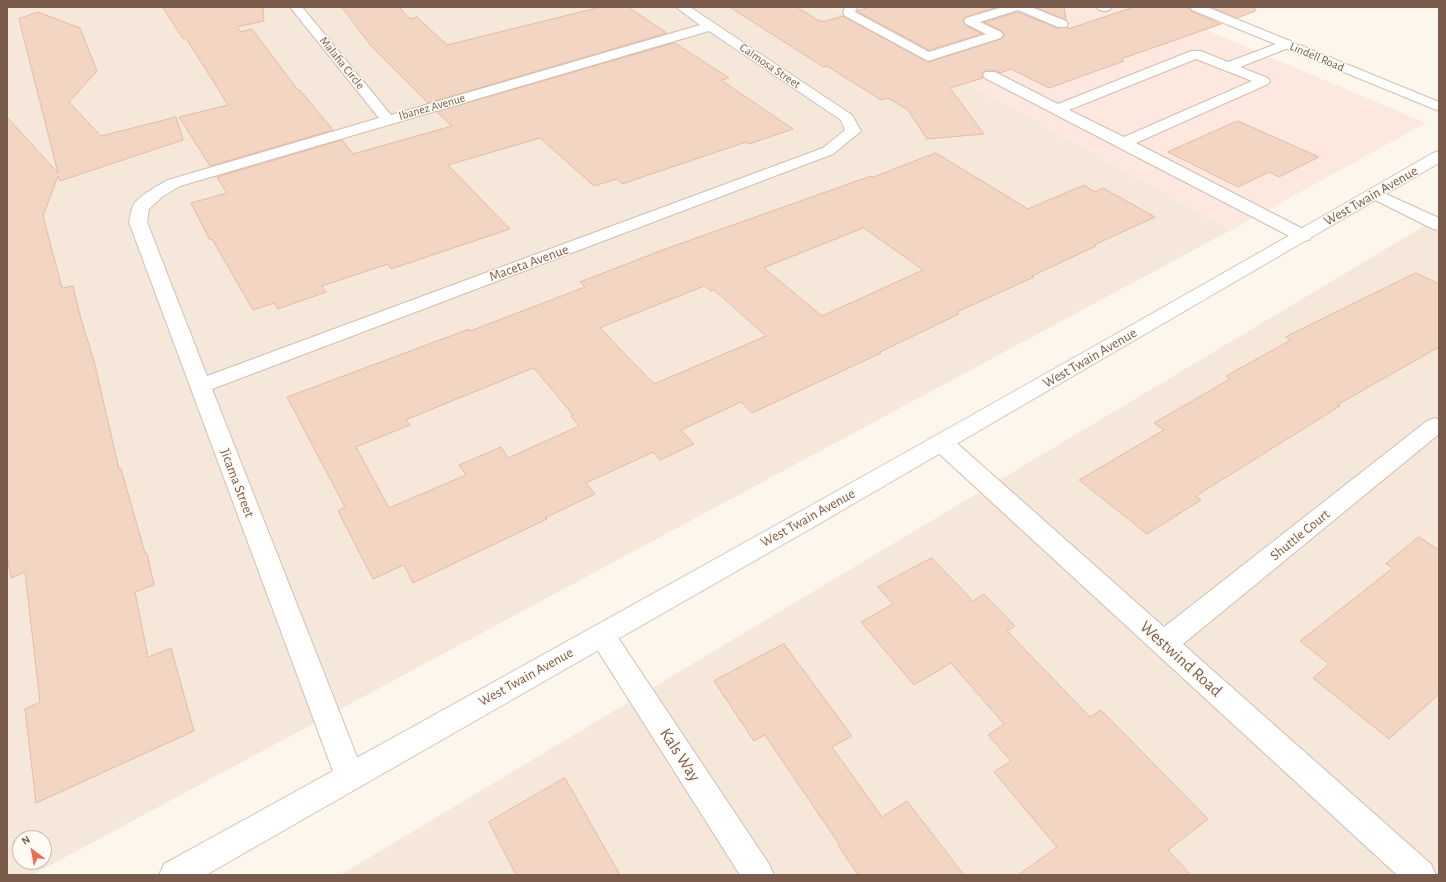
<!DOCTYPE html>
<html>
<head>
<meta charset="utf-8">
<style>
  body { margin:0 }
  #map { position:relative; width:1446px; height:882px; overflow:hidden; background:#fdf6ec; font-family:"Alegreya Sans",sans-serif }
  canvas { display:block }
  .frame { position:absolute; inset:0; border:8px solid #7a5c4d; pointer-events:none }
  .north { position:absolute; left:12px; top:830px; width:40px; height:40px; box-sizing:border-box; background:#fffaf3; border:1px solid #cabbb1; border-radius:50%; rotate:328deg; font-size:11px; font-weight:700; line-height:16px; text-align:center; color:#7a5c4d }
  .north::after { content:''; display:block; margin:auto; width:14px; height:18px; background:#e76f51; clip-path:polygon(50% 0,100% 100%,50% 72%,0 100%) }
</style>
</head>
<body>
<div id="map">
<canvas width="1446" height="882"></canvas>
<div class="frame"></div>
<div class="north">N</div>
</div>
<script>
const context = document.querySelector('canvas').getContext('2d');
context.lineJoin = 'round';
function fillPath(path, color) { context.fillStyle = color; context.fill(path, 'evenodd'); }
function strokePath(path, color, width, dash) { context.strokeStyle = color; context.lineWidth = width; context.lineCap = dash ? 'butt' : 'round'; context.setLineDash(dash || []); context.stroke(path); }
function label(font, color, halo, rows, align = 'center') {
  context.font = font + ' "Alegreya Sans",sans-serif'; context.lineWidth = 3; context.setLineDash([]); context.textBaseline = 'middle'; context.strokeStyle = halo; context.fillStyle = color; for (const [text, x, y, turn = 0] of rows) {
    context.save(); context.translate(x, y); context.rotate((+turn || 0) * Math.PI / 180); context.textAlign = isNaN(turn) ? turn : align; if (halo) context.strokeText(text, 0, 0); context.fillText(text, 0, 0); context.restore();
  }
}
const residential = new Path2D(`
  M7,7H831L1231,230L32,875H7ZM20,838H44V862H20Z
  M1439,217V875H340Z`);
const commercial = new Path2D(`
  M831,7H1152L1426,123L1231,230Z`);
const building = new Path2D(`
  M163,7H263L264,21L237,27L241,32L252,29L298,90H300L333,130L210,166L179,117L228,105L186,38H183Z
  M342,7H399L410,19L417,17L447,45L601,7H628L667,33L428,103L372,47Z
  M730,7H797L819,21H826L843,16L928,62L1001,39L1004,36L1002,31L984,22L1018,12L1057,28L1068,27V29L1134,7H1189L1191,11L1221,24L1121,59L1124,61L1049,88L1011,69L1000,73L995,70H985L982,74L983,78L950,88L984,134L927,139L908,110L888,98L881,100L827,66L824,67Z
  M871,7H998L966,17L963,20L965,25L982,34L929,50L857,11Z
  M1035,7H1064L1066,20Z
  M1211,7H1255V11L1237,18Z
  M38,12L80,28L97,71L69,102L101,136L176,117L183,140L60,181L58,176L43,216L62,288L73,286L81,319L94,361L119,469H121L145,553H147L154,585L135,592L148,657L171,648L194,731L36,803L25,709L40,702L25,572L11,578L7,554V117L58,173L19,19Z
  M675,43L729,78L721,80L793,129L749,144L746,142L622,184L617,179L594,186L540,138L448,165L510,229L391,269L388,264L322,286L326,292L278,309L274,303L253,310L212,239L210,240L191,203L227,193L217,177L342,140L353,154L452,126L437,112Z
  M1238,121L1319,157L1279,177L1269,172L1238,187L1168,152Z
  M936,153L1028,209L1084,185L1095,192L1103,188L1155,217L1094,245L1096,246L1032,276L1034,277L957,312L959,314L880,352L881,353L752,413L741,402L681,430L694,444L660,460L653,452L586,483L595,494L545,518L547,519L413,583L404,565L373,579L338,511L345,507L287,397L469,329L470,331L585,287L580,282L665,249L871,176L873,177ZM864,228L923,270L822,316L764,268ZM705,286L710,291L714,290L766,336L654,384L600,328ZM534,368L573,415L571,416L579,426L508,458L501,447L459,465L466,475L389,508L356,447L410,425L406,420Z
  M1416,273L1439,284V347L1337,405L1340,406L1196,496L1201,500L1147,534L1079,480L1164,430L1154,423L1230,379L1226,376L1291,340L1286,337Z
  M1419,537L1439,550V694L1389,739L1313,678L1329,664L1300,641L1393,568L1386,564Z
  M932,558L973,601L984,594L1015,626L1007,631L1090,717L1101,710L1208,819L1168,850L1191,875H1018L1057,847L994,772L1011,761L988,735L1004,724L951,663L914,685L861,622L893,604L878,587Z
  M784,644L852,736L832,747L882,817L907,801L964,875H858L838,845L839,844L765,735L754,741L714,681Z
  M565,778L620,875H516L489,822Z`);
const lane = new Path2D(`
  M845,7H857L855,12L929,52L986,34L966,24L964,21L966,18L1003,7H1031L1066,21L1068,24L1066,27H1058L1018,10L980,22L1001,32L1003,35L1001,38L928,61L845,16L843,13Z
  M1096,7H1110L1111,8L1109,10C1104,12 1099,11 1096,7Z
  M1287,40L1291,41L1293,44L1291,47L1240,67L1268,78L1270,81L1268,84L1136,143L1309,232L1311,236L1309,240L1303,241L1297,240L985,78L983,75L985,72H995L1058,104L1191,51H1201L1228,62ZM1196,59L1252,81L1124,137L1069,110Z`);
const street = new Path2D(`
  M290,7H302L391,115L700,25L676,7H690L852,115L861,131L833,154L212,389L365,777L360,787L350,791L340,787L335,777L129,222C130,217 131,211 133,206C138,196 159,185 168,180L379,118ZM709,31L841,120L845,130L823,148L207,376L147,222L149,209L162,197L180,186Z
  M1375,189L1439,218V230L1433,229L1369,197L1367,194L1369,191Z
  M1435,418L1439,420V434L1183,644L1431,864L1436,875H1397L934,449L931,443L934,437L942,435L950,437L1164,627L1427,421Z
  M602,624L611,627L769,864L774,875H740L593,643L589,635L593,627Z`);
const secondary = new Path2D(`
  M1190,7H1207L1439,102V111L1192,10Z
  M1439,151V163L817,525L206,875H159L164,864C589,630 1013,395 1433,153Z`);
const farStreetnames = [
  ["Lindell Road",1317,57,23],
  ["Malafia Circle",342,63,51],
  ["Calmosa Street",770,66,34],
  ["Ibanez Avenue",432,107,-16]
];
const streetNames = [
  ["West Twain Avenue",1371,196,-30],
  ["Maceta Avenue",529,263,-20],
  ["West Twain Avenue",1090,358,-30],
  ["Jicama Street",237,483,69],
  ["West Twain Avenue",808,518,-29],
  ["Shuttle Court",1300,535,-39],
  ["West Twain Avenue",526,677,-29]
];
const nearStreetnames = [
  ["Westwind Road",1181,659,42],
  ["Kals Way",680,755,57]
];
fillPath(residential, '#f5e8da');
fillPath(commercial, '#fde8e0');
fillPath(building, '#f3d5c3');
strokePath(building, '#e6bba3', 1);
strokePath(lane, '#d1beb0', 2);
strokePath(street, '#d1beb0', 2);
strokePath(secondary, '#d6c0b0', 2);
fillPath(lane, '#fff');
fillPath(street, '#fff');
fillPath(secondary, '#fff');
label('12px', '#7a5c4d', '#fffaf3', farStreetnames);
label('14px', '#7a5c4d', '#fffaf3', streetNames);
label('17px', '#7a5c4d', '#fffaf3', nearStreetnames);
</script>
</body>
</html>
